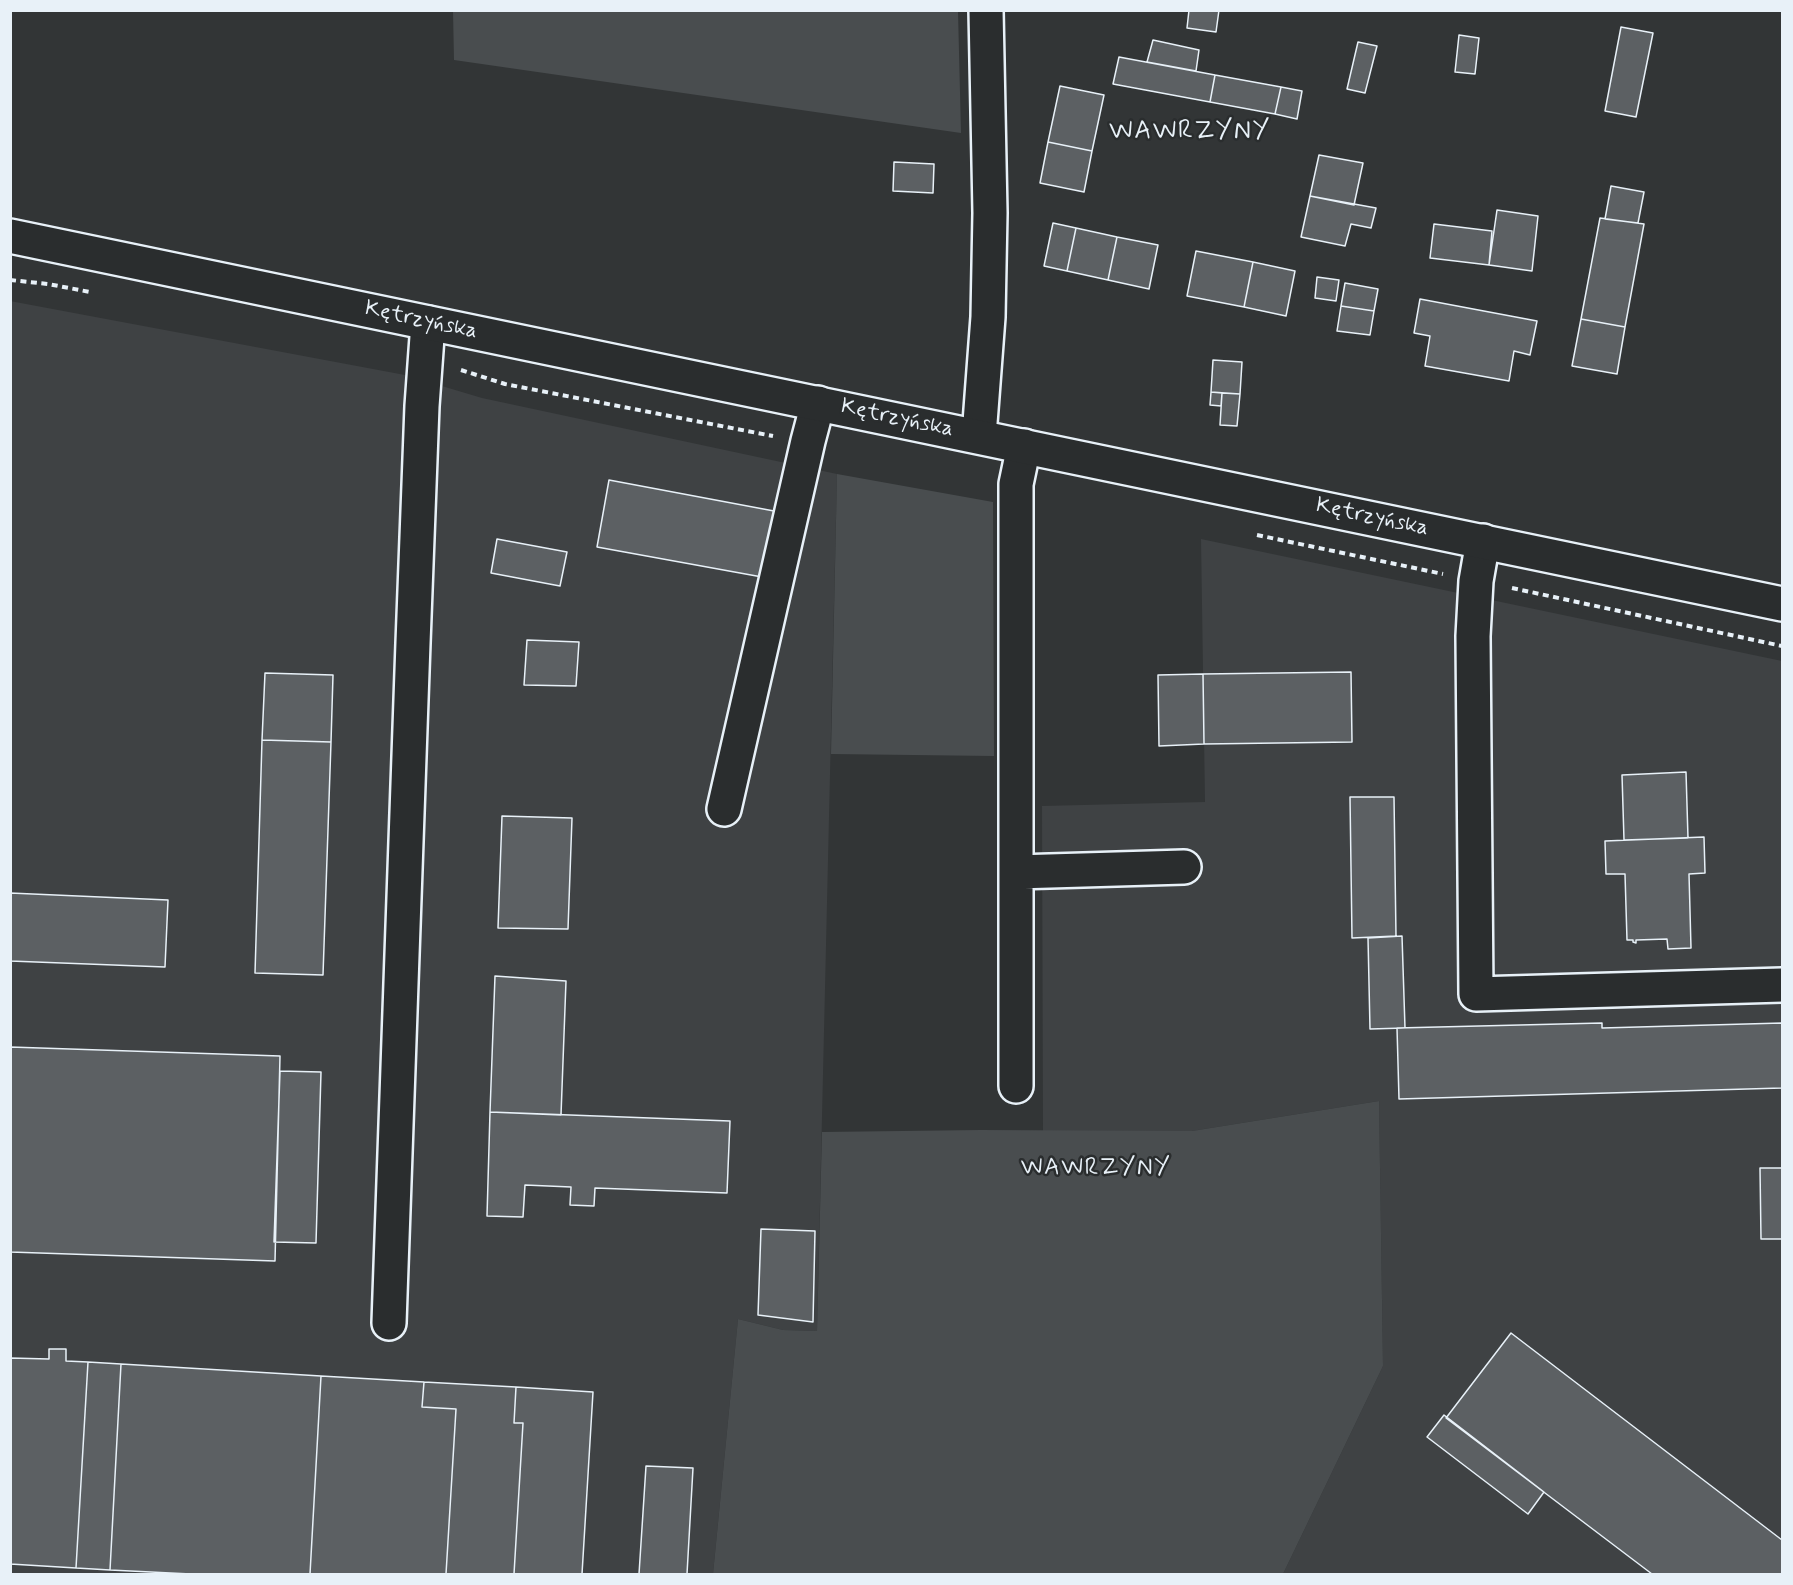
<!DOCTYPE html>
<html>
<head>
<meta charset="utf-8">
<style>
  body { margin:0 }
  #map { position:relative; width:1793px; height:1585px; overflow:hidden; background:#323536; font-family:Mynerve,sans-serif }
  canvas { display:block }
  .frame { position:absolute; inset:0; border:12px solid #e8f1f8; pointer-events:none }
</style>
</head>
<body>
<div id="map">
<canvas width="1793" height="1585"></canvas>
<div class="frame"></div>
</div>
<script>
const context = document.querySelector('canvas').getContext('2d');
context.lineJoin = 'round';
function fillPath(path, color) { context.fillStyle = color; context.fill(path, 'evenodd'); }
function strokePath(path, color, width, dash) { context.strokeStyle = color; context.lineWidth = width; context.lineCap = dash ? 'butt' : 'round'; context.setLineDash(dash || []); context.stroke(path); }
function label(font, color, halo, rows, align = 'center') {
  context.font = font + ' Mynerve,sans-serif'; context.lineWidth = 5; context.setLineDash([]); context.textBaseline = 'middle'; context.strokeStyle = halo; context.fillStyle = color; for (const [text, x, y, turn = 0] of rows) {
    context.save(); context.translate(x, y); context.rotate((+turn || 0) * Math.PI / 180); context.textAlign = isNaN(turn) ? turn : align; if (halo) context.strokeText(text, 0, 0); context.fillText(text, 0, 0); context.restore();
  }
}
const built = new Path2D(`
  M10,301L405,375L482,398L837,474L817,1331L783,1330L738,1319L713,1574H11Z
  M1201,539L1782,661V1574H1283L1383,1366L1379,1101L1192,1131H1043L1042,806L1205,802Z`);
const green = new Path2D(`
  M453,11H958L961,133L454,60Z
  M837,474L993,502L994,756L831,754Z
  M1379,1101L1383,1366L1283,1574H713L738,1319L783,1330L817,1331L822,1132L980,1130L1192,1131Z`);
const building = new Path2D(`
  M1189,10H1219L1216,32L1187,28Z
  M1621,27L1653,33L1636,117L1605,111Z
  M1459,35L1479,38L1475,74L1455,72Z
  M1153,40L1199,50L1196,71L1147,62Z
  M1358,42L1377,46L1365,93L1347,89Z
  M1119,57L1215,75L1210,102L1113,84Z
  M1215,75L1281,87L1275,114L1210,102Z
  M1060,86L1104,95L1092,151L1048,142Z
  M1281,87L1302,91L1297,119L1275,114Z
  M1048,142L1092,151L1084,192L1040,183Z
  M1319,155L1363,163L1354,205L1310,196Z
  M894,162L934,164L933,193L893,191Z
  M1611,186L1644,192L1638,223L1605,219Z
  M1310,196L1376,208L1371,228L1351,224L1345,246L1301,237Z
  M1497,210L1538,216L1532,271L1489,265Z
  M1600,218L1644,224L1625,327L1581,319Z
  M1053,223L1076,228L1067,271L1044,266Z
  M1434,224L1492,231L1489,265L1430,258Z
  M1076,228L1117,237L1108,280L1067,271Z
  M1117,237L1158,245L1149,289L1108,280Z
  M1196,251L1253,262L1244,307L1187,296Z
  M1253,262L1295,271L1286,316L1244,307Z
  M1317,277L1339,280L1336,301L1315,298Z
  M1345,283L1378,289L1374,311L1341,306Z
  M1420,299L1537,321L1530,355L1514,351L1509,381L1425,366L1430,336L1414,333Z
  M1341,306L1374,311L1370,335L1337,331Z
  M1581,319L1625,327L1617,374L1572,366Z
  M1213,360L1242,362L1240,394L1211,392Z
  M1211,392L1222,393L1221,406L1210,405Z
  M1222,393L1240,394L1237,426L1220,425Z
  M609,480L774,511L762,577L597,547Z
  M497,539L567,552L560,586L491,573Z
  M527,640L579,642L576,686L524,685Z
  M1351,672L1352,742L1204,744L1203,674Z
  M265,673L333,675L331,742L262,740Z
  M1203,674L1204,744L1159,746L1158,675Z
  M262,740L331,742L323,975L255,973Z
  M1686,772L1688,838L1624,840L1622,775Z
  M1350,797H1394L1396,936L1352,938Z
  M502,816L572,818L568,929L498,928Z
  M1704,837L1705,873L1689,874L1691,948L1668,949L1667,939L1636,940V943L1633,942V940H1627L1625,874H1606L1605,841Z
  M10,893L168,900L165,967L10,961Z
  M1402,936L1405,1028L1370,1029L1368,938Z
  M495,976L566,981L561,1115L490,1112Z
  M1602,1023V1028L1782,1023V1088L1399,1099L1397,1028Z
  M10,1047L280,1056L275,1261L10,1252Z
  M280,1071L321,1072L316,1243L274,1242Z
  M490,1112L730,1121L727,1193L595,1188L594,1206L570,1205L571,1187L525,1185L523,1217L487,1216Z
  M1760,1168H1782V1239H1761Z
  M761,1229L815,1231L813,1322L758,1315Z
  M1511,1333L1782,1540V1574H1652L1446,1418Z
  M49,1349H66V1361L88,1362L76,1568L10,1564V1358L49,1359Z
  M88,1362L121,1364L110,1570L76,1568Z
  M121,1364L321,1376L310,1574H191L110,1570Z
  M321,1376L424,1382L422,1407L456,1409L446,1574H310Z
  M424,1382L516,1387L514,1423H523L514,1574H446L456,1409L422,1407Z
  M516,1387L593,1392L582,1574H514L523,1423H514Z
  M1444,1415L1544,1492L1528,1514L1427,1437Z
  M646,1466L693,1468L687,1574H639Z`);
const path = new Path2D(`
  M10,280L48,284L90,292
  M461,370L505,384L773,436
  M1257,535L1443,574
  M1512,588L1782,646`);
const minor = new Path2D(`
  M979,436L988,317L990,213L986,10
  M1483,541L1476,581L1473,636L1476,994L1782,985
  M724,809L808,441L818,403
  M1016,872L1184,867
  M1016,1086V484L1024,446
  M389,1323L413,643L422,406L428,323`);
const major = new Path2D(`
  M10,236L1782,604`);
const streetNames = [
  ["Kętrzyńska",421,321,12],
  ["Kętrzyńska",897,419,12],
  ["Kętrzyńska",1372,518,12]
];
const neighbourhoodNames = [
  ["WAWRZYNY",1096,1169]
];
const quarterNames = [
  ["WAWRZYNY",1190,133]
];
fillPath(built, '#3f4244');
fillPath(green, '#494d4f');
fillPath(building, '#5c6063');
strokePath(building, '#e8f1f8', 1.5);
strokePath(minor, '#e8f1f8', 38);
strokePath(major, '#e8f1f8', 38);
strokePath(path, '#e8f1f8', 4, [6, 4.5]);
strokePath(minor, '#2a2d2e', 33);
strokePath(major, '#2a2d2e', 33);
label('22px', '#e8f1f8', '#2a2d2e', streetNames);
context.letterSpacing = '1.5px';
label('24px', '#e8f1f8', '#2a2d2e', neighbourhoodNames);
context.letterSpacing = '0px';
context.letterSpacing = '1.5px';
label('26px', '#e8f1f8', '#2a2d2e', quarterNames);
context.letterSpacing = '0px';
</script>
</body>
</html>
